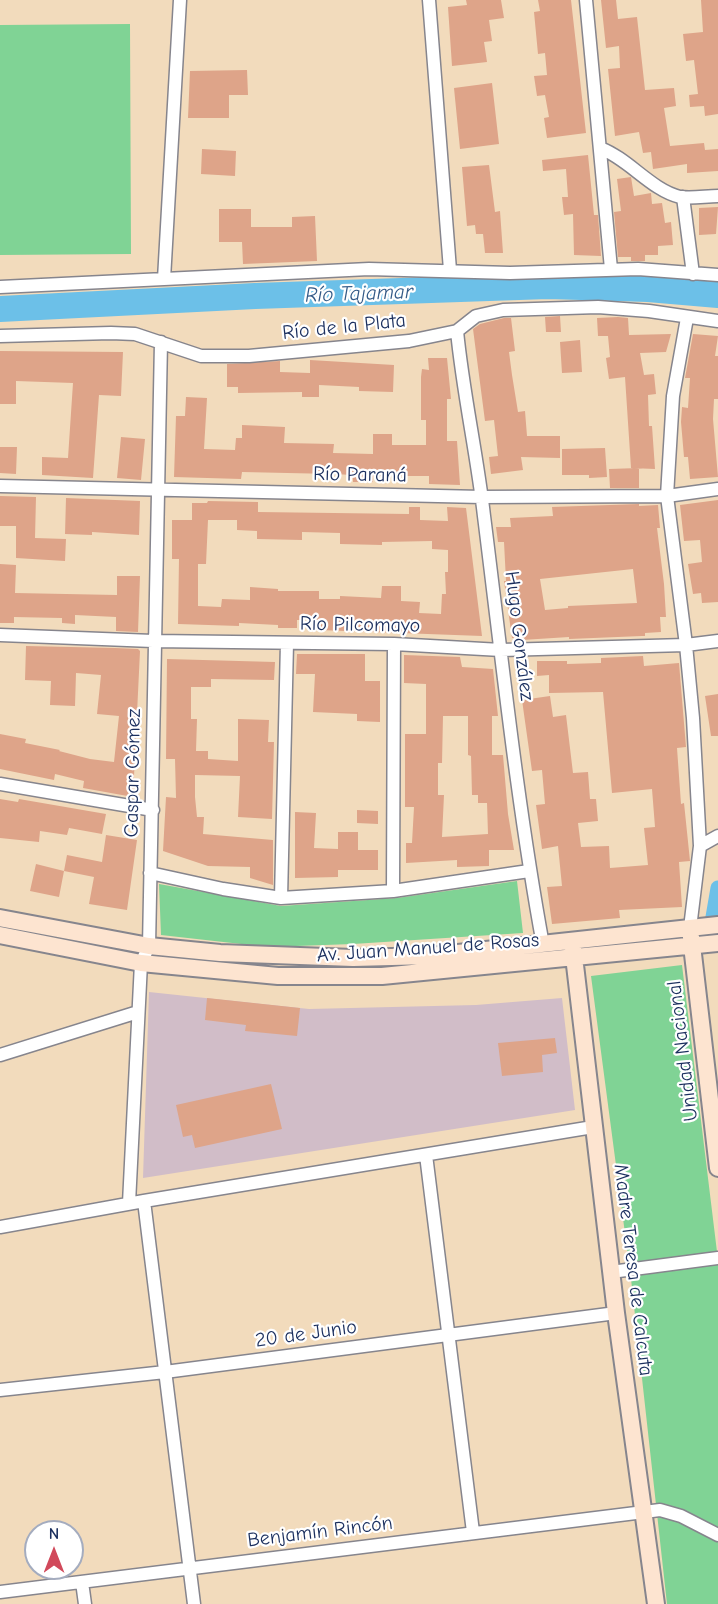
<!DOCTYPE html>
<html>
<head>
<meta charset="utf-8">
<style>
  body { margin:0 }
  #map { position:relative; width:718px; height:1604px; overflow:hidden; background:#f2dbbc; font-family:"Comic Neue",sans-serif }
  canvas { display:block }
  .north { position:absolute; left:24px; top:1520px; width:60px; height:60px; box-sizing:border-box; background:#fff; border:2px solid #a4acbf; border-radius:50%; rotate:0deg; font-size:16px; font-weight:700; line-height:24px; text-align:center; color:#1b2f5e }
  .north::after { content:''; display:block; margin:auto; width:21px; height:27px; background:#d1495b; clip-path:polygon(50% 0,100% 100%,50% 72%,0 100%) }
</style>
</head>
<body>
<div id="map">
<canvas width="718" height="1604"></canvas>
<div class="north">N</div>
</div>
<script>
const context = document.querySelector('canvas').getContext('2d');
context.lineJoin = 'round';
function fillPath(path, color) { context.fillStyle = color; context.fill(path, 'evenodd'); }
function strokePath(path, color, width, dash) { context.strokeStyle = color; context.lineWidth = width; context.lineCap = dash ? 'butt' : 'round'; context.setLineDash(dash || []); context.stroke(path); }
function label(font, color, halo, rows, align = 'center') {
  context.font = font + ' "Comic Neue",sans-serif'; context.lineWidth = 4.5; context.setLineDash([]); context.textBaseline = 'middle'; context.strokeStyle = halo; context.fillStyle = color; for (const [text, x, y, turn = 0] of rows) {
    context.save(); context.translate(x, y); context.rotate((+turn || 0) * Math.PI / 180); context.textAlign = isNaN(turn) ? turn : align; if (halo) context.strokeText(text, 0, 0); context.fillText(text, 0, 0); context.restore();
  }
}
const industrial = new Path2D(`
  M149,992L309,1009L476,1005L562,998L575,1110L143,1178Z`);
const green = new Path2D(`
  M130,24L131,254L0,255V25Z
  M517,881L523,933L353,944L268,947L161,935L159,884L281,906L397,898Z
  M682,965L718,1260V1604H667L631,1279L591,976Z`);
const canal = new Path2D(`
  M713,917L718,888`);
const river = new Path2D(`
  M0,309L255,296L548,286L648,289L718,295`);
const building = new Path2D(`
  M466,0H501L504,18L489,20L492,41L484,42L487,62L452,66L448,7L467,5Z
  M538,0H571L586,133L547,138L544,118L549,117L545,95L537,96L534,76L547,75L545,53L538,54L534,12L540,11Z
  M601,0H616L618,19L637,17L645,90L674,88L676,106L664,108L670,146L704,143L705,150L718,149V171L687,173V164L653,169L651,152L643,153L639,132L615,136L608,69L620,68L619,46L606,48Z
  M701,0H718V114L705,116L704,106L690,107L689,95L698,94L694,60L686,61L683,34L703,32Z
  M247,70L248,95H229V118H188L190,71Z
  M492,83L499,144L460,149L454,88Z
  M202,149L236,151L235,176L201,174Z
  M588,155L594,215H598L601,256L574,255L573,214L564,215L562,197H568L566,169L543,171L542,160Z
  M489,165L495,212L500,211L503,253H485L483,234H476L475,225L467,226L462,167Z
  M631,177L634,196L651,193L652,204L662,203L665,223L671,222L673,245L658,246V255H645V261H631V257H618L614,212L621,211L617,179Z
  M718,207L716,234L699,235V208Z
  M219,209H251V227H292V217L315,216L317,261L243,264L242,242H219Z
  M560,316L561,332H546L545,317Z
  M618,317L628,318L629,335L671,334L666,352L640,353L644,375L654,374L656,394L648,395L649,426H652L655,469L631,468L625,377L609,379L606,358L610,357L608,336H598L597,318Z
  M504,318H511L515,351L509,352L512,375L518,412L525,411L527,436H560V458L521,457L523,470L491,474L489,457L498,456L494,420L485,421L473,329L480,324Z
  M693,334L718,336L715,356H718V399H714L713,419L718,477L690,479L688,457H684L681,422L682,407L688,408L690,378H685Z
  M580,340L582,372L562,373L560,342Z
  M0,351L123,352L121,396L99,395L93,478L42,475V457L68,458L73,383L16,381V404H0Z
  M428,358H447L451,399H447V441H457L460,485L429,484V476H373V482H353V475L333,474L242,472L241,479L174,477L176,416H185L186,397L207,398L204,449L235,450L236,438H242V425L285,427L284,443L334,444L333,453L373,454V434H392V445H426V420H421V377L422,369L429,370Z
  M310,360L394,365L393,392L359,391V387L319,385V397H302V392L238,393V387H227V364L280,361V372L310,373Z
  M121,437L145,439L141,480L117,478Z
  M0,447H17L16,474L0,473Z
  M605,448L607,477L589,478V475H562V449Z
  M639,468V488H610L609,469Z
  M0,496L36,497L35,538L66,539L65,561L16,558V526H0Z
  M66,498L140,501L139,535L92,532V535L65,534Z
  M718,500V602L702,603L701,593L693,594L688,564L702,562L700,540L684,541L680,505Z
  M208,501L258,502V512L409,514V507H420V520L448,521L447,507L466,508L482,636L319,630V620H297V628H278V625L239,623V626L178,624L179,559H172V520H192V503H207ZM208,520H237V530L257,531V539L302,540V532L340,533V544L382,545V542L432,541V549L448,550V572H445L446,594H442L441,614L419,613L420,602L401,601V586H382L381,598L340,596V599H319V591H278V589L250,587V600L222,599L221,607L198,606V564H206Z
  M639,504V506L658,505L660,528H657L664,584L666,617H660L661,632L645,633V636H642L569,639V637L522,640V638H512L504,581H506L504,542H498L496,527H511L510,518L553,516L552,507ZM633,569L637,603L568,606V608L545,610L540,579Z
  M0,564L16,565L15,593L117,595V576H140L138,632L116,631V617L75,615V624L62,623V618L14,617V623H0Z
  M26,646L115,648L138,649L140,651L133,797L83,788L84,781L55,774L54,780L0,769V734L26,739L25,743L60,750L59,751L90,759L114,762L119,716L97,714L101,675L76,673L75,706L50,705L51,681L25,680Z
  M297,654H365V681H380V722L357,721V714L313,712L315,674H296Z
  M404,655L460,657L462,667L493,669L498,716H492V755H503L508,814L514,850H489V866L457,867V860L406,863V843H412L414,807H405V734H426V684L404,683ZM443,716H468V755L471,756L472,795H478V803H487L488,834L442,837L444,795H438V763H442Z
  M643,656L644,666L679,663L686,747L677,748L681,804L684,803L690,861L679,862L682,907L619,910L620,918L552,924L547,887L562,886L558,846L542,849L536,805L545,804L542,770L532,771L522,700L550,696L553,717L566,715L573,773L588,772L590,799H596L598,821L578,823L581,847L609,846L610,868L648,865L644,828L655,827L652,789L612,793L603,692L549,693V675L537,676V661H567V664L601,663V658Z
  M167,659L275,662L274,680L211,679V687H191V719H197L196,751H208V759L238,761V719L269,720L268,742H274L272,819L238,817L240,776L195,775V797L197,817H204L203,834L273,840V885L250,878V867L208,866L163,851L166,797L176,798L175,759H166Z
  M718,694V736H711L705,696Z
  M0,799L18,802L19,799L106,814L102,834L69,828L67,835L40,831L39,842L0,838Z
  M357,810L378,811V824L357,823Z
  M295,812L316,813L314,848L338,849V832H358V850H378V870H338V877L295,878Z
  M106,835L137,840L127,910L89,904L94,877L64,871L67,855L102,862Z
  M36,864L64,871L59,897L30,891Z
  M207,998L300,1008L297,1036L245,1031L246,1025L205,1020Z
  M555,1038L557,1053L542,1055L543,1072L502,1076L498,1043Z
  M271,1084L282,1129L195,1148L192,1135L183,1137L176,1105Z`);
const street = new Path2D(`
  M429,0L450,270
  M586,0L611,269
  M600,148C629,159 651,190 680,197C692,199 706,196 718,196
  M683,197L693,274
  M164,279L180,0
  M0,287L369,269L510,273L638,269L718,275
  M687,318L673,396L667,496L686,645L693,718L700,846L690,928
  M457,331C463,393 477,454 484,516C502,659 517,803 543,945
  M0,336L111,333L135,334L201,356H249L409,341L457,331L476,316L503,310L598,307L649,311L718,321
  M0,486L482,497L667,496L718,489
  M0,635L153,641L394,644L501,650L686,645L718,641
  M0,784L153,810
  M700,846L718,836
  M150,873L223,889L281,898L393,891L529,871
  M393,891L394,644
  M281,898L287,643
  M0,1055L138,1012
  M426,1155L473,1532
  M144,1201L194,1604
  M129,1203L141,963L149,946L161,342
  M0,1227L144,1201L593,1127
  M611,1272L718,1258
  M0,1390L165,1372L616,1313
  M82,1582L85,1604
  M0,1592L660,1510L681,1516L718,1535`);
const secondary = new Path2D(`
  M0,918L149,946L220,953L353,958L430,956L718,925
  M0,935L141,963L278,976H382L718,943
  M691,937L718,1168
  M573,948L616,1313L656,1604`);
const streetNames = [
  ["Río de la Plata",344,327,-6],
  ["Río Paraná",360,475,1],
  ["Río Pilcomayo",360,625,1],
  ["Hugo González",519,636,83],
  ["Gaspar Gómez",133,773,-89],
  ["Av. Juan Manuel de Rosas",428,948,-4],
  ["Unidad Nacional",683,1051,-97],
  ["Madre Teresa de Calcuta",633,1270,83],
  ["20 de Junio",306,1334,-8],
  ["Benjamín Rincón",320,1532,-7]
];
const waterNames = [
  ["Río Tajamar",359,294,-2]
];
fillPath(industrial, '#d1bdc8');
fillPath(green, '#80d395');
strokePath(canal, '#6cc0e8', 15);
strokePath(river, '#6cc0e8', 26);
fillPath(building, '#dea489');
strokePath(street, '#86858d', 15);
strokePath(secondary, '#86858d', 20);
strokePath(street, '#fff', 12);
strokePath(secondary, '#fde4d0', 16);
label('20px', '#1b2f5e', '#fff', streetNames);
label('italic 21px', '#335a87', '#fff', waterNames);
</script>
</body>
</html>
